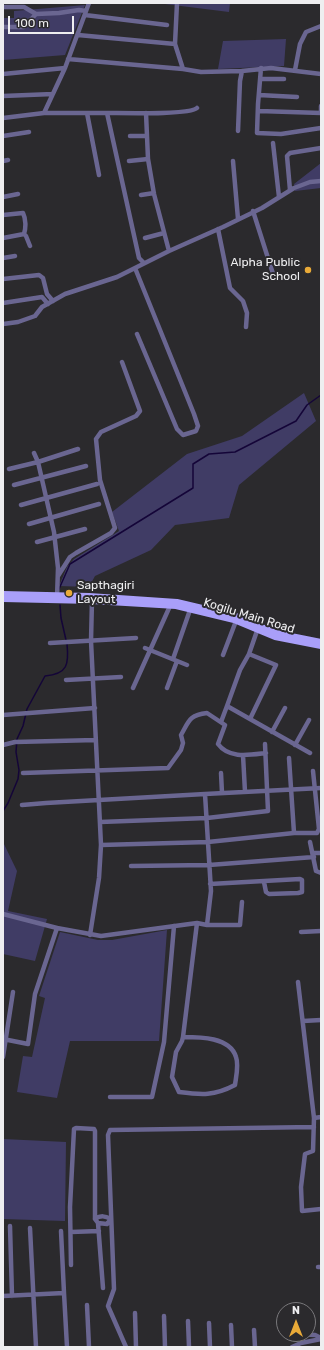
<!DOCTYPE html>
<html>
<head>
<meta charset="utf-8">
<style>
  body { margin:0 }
  #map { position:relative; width:324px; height:1350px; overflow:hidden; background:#2b2a2d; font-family:Rubik,sans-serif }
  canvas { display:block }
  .frame { position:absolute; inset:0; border:4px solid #eeeef0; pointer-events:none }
  .north { position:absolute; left:276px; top:1302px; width:40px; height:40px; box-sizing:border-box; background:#2b2a2d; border:1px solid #79787b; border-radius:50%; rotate:0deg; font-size:11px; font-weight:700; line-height:16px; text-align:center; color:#eeeef0 }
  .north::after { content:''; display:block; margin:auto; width:14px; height:18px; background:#e9aa38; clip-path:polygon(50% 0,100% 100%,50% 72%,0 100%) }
  .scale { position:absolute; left:8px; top:16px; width:66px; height:18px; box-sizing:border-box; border:2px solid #eeeef0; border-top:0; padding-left:5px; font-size:12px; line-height:14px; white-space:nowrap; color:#eeeef0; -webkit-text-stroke:3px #2b2a2d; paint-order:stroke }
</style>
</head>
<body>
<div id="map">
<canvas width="324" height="1350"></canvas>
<div class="frame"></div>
<div class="north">N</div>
<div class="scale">100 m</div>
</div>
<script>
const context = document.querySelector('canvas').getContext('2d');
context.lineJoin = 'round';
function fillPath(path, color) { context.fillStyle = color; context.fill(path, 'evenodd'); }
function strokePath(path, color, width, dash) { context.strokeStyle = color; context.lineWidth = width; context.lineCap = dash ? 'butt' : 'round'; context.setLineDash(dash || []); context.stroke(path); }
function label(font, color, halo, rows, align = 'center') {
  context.font = font + ' Rubik,sans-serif'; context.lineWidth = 4; context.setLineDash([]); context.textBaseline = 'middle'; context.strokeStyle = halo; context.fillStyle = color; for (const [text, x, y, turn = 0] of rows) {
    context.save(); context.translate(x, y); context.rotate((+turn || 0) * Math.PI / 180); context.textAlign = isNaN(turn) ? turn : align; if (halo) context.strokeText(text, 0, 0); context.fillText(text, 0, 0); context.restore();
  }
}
const green = new Path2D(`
  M157,3H230L229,12Z
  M85,5L65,55L3,60V18H14V11Z
  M286,39L284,66L218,69L223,41Z
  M321,163V178L319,180L321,179V188L295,191L294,184Z
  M304,393L316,421L239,485L229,518L175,525L151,550L95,576L89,587L59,586L67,567L74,559L119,531L112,512L187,454L242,436Z
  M3,842L17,871L8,911L47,919L35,961L3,954Z
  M167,930L159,1041H70L57,1098L17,1092L23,1056L32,1057L45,998L39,996L60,932L98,940H112Z
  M3,1139L66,1142L65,1221L3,1219Z`);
const stream = new Path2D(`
  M59,589L70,564L193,488V464L209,454L235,452L296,421L307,405L321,395
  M60,605L61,618L66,640
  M3,811L8,803L18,779L19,770L16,752L17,739L23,726L27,709L45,676C68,674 69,664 67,644`);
const minor = new Path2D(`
  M89,3L65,68L44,113H107L139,258L144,263
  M177,3L175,44L183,69
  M3,7H24L36,14L59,13L79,10L86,11
  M85,15L167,25
  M3,27H24L36,14
  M78,35L175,44
  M68,59L183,69L201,72L242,71L271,68L321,74
  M261,68L258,104L257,133L281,134L321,128
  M295,70L300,44L306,32L321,26
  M3,74L65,68
  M260,79H284
  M259,95L297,97
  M3,96L53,94
  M259,111L321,113V106
  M87,113L99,175
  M107,113C122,113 190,115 197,108
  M146,113L148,159L154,194L169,251
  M3,118L44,113
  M238,131L240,81L242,71
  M3,136L29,132
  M130,136H147
  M273,143L279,197
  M3,161L8,160
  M129,161L148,159
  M233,161L238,219
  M290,190L287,156L290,153L321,148
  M141,195L154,193
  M3,197L18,194
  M253,211L274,277
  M3,215L23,213C26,219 26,228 24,234
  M218,229L230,288L243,301L247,313L246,327
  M24,234L26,236L30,246
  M3,238L24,234
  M145,238L164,233
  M3,258L15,256
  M135,268L194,414L198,426L196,431L183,435L177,429L137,334
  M3,279L39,275L43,278L47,294L53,301
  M3,303L42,297L48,304
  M3,324L18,322L35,316L42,307L65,294L117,277L169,251L223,227L262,208L294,188L310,182L321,181
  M34,453L38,462L54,532L58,568L57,598
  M9,469L38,462L78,449
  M14,485L86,466
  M21,505L97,484
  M29,524L99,504
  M37,542L85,529
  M58,576L70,557L76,553L111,533L115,528L100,480L96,439L101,432L136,416L140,411L122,362
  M92,600L91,641L101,845L208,842L294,833H317L319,829L313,771
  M50,643L136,638
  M145,648L187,665
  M249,654L240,670L227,706L310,753
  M223,655L236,621
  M173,659L190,610
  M66,680L121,677
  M133,688L170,606
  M167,688L177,661
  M3,715L95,708
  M250,719L276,665L249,654L258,628
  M221,722L227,706
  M272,732L285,708
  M3,745L15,742L96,740
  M295,745L309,720
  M243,755L245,792
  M289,758L294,833
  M23,773L168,768L181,750L183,743L181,735C189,721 189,715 207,713L225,725L218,744C229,759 249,755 266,753
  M221,773L222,793
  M205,794L321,788
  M100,822L207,818L268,811L265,744
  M310,842L316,871L321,873
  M313,853H321
  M131,866L209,865L314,857
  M210,884L300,879L302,880V892L298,893L269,894L266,892L264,882
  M3,914L57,928L101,936L197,923L207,925L211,891L205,794L46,803L22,805
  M207,925H240L242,902
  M301,932L321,931
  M90,935L99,878L101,845
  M298,982L314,1118L313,1151L305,1154L301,1187L302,1211L321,1209
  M303,1021L321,1020
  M183,1037L182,1041L176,1052L172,1077L179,1092C202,1095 214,1096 235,1085C236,1077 239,1065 236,1057C230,1037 200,1037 183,1037L197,923
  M3,1039L28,1044L35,994L57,928
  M3,1057L13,992
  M110,1097H152L164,1042L174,926
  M314,1118L321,1117
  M95,1219C101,1215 105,1216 111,1219
  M98,1223L107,1224L111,1219
  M10,1226L12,1296
  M30,1228L36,1347
  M71,1232L99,1231
  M71,1265L70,1207L74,1129L76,1128L94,1129L95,1131V1219L98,1223L103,1288
  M318,1267H321
  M64,1293L67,1347
  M3,1296L64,1293L61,1231
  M87,1305L89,1347
  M135,1313L136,1347
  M164,1316L165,1347
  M188,1321L189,1347
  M209,1323L210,1347
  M231,1325L232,1347
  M254,1330L255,1347
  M299,1334L315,1335L321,1338
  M126,1347L108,1306L114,1289L108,1135L110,1130L314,1127
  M292,1347L301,1343L321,1339`);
const major = new Path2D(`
  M3,594L89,596L177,602L236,616L276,633L321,642
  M3,599L92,601L176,606L234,620L275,637L321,646`);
const markers = [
  [308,270,4,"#e9aa38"],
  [69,593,4,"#e9aa38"]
];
const poiNames = [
  ["Alpha Public",300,263],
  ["School",300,277],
  ["Sapthagiri",77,586,"left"],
  ["Layout",77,600,"left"]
];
const streetNames = [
  ["Kogilu Main Road",249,616,17]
];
fillPath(green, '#403c65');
strokePath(stream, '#140538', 1.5);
strokePath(minor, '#6a6691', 4.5);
strokePath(major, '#a99ff9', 6);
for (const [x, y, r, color] of markers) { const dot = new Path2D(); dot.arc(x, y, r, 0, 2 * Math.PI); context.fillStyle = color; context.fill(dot); strokePath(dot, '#2b2a2d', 1.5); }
label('12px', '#eeeef0', '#2b2a2d', poiNames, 'right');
label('12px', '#eeeef0', '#2b2a2d', streetNames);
</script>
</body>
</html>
